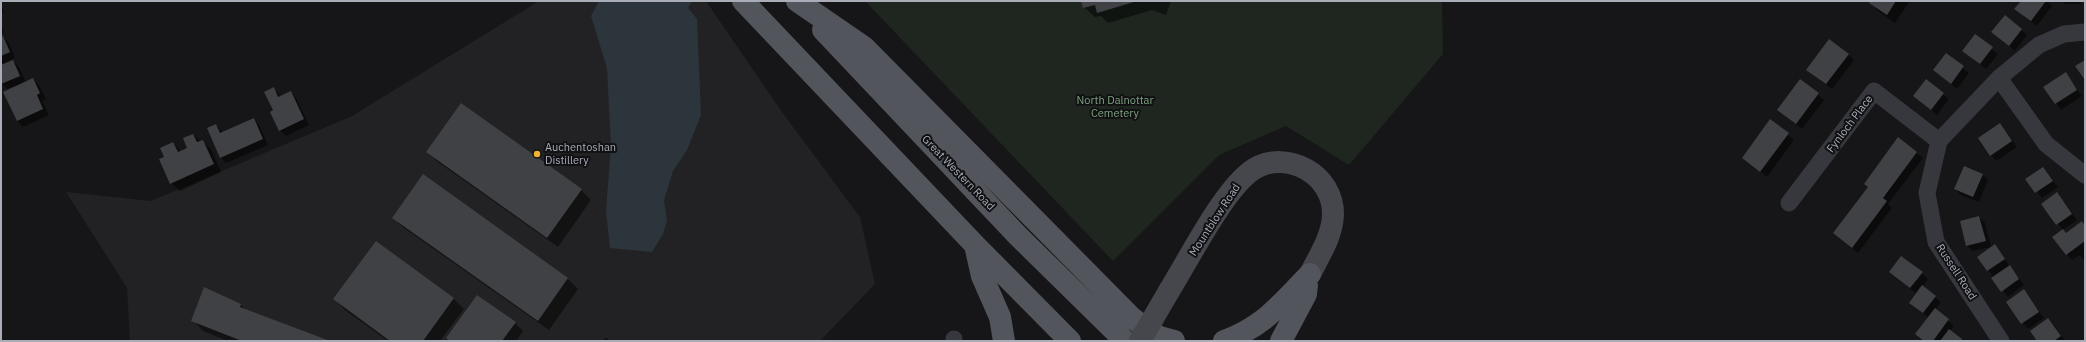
<!DOCTYPE html>
<html>
<head>
<meta charset="utf-8">
<style>
  body { margin:0 }
  #map { position:relative; width:2086px; height:342px; overflow:hidden; background:#161618; font-family:"IBM Plex Sans",sans-serif }
  canvas { display:block }
  .frame { position:absolute; inset:0; border:2px solid #a8adb8; pointer-events:none }
</style>
</head>
<body>
<div id="map">
<canvas width="2086" height="342"></canvas>
<div class="frame"></div>
</div>
<script>
const context = document.querySelector('canvas').getContext('2d');
context.lineJoin = 'round';
function fillPath(path, color) { context.fillStyle = color; context.fill(path, 'evenodd'); }
function strokePath(path, color, width, dash) { context.strokeStyle = color; context.lineWidth = width; context.lineCap = dash ? 'butt' : 'round'; context.setLineDash(dash || []); context.stroke(path); }
function label(font, color, halo, rows, align = 'center') {
  context.font = font + ' "IBM Plex Sans",sans-serif'; context.lineWidth = 4; context.setLineDash([]); context.textBaseline = 'middle'; context.strokeStyle = halo; context.fillStyle = color; for (const [text, x, y, turn = 0] of rows) {
    context.save(); context.translate(x, y); context.rotate((+turn || 0) * Math.PI / 180); context.textAlign = isNaN(turn) ? turn : align; if (halo) context.strokeText(text, 0, 0); context.fillText(text, 0, 0); context.restore();
  }
}
const built = new Path2D(`
  M539,1H706L782,112L860,217L875,284L820,341H130L127,288L66,192L151,201L352,116Z`);
const green = new Path2D(`
  M865,1H1442L1443,54L1349,165L1286,126L1219,155L1113,261Z`);
const water = new Path2D(`
  M599,1H692L688,8L697,19L701,115L687,150L673,171L664,200L667,220L663,234L652,252L610,248L606,211L611,145L607,68L591,16Z`);
const shadow = new Path2D(`
  M1082,1H1171L1166,15L1152,10L1108,23L1101,16L1095,17L1084,7Z
  M1871,1H1910L1895,23L1878,11L1870,3Z
  M2022,1H2047L2052,6L2037,26L2016,9Z
  M2062,1H2081V4H2065Z
  M1,5L4,12L1,14Z
  M2005,16L2027,35L2015,51L1993,32Z
  M1,25L4,32L1,34Z
  M1975,35L1998,54L1986,69L1964,51Z
  M3,37L9,43L15,58L1,64V38Z
  M1848,54L1854,60L1832,89L1808,70Z
  M1946,54L1969,73L1957,89L1934,70Z
  M13,61L19,67L26,83L33,79L39,85L46,99L42,101L49,115L23,127L17,121L5,93L15,88L14,86L7,89L1,83V66Z
  M2065,73L2082,96L2061,110L2045,87Z
  M1800,80L1824,100L1802,129L1778,110Z
  M274,89L281,97L291,92L296,98L309,125L286,136L280,130L274,111Z
  M1943,94L1949,99L1937,115L1915,96Z
  M254,119L259,125L268,145L226,163L220,157L216,125L223,133Z
  M1770,120L1794,140L1767,177L1743,158Z
  M2000,124L2017,147L1996,161L1991,155Z
  M193,135L211,149L221,172L180,191L171,183L165,157L173,143L181,152L188,148Z
  M1898,139L1923,158L1888,204L1892,208L1858,253L1834,233L1869,188Z
  M428,152L581,190L591,200L558,247L438,162Z
  M2043,168L2058,187L2042,198L2027,179Z
  M1982,174L1988,180L1979,202L1961,195L1955,189Z
  M423,176L568,279L578,289L549,330L404,228L393,218Z
  M2057,194L2077,220L2063,230L2067,234L2085,226V262L2080,255L2072,260L2067,254L2063,230L2042,204Z
  M1979,217L1985,223L1991,247L1973,251L1967,246Z
  M377,242L454,299L464,309L440,341H388L345,310L335,299Z
  M1995,246L2024,285L2008,297L1979,257Z
  M1890,272L1922,273L1928,279L1922,287L1941,302L1935,310L1954,326L1950,331L1963,341H1924L1929,318L1910,303L1917,294Z
  M2023,291L2044,318L2028,329L2007,302Z
  M241,305L246,310L328,341H228L203,331L193,320Z
  M2048,319L2054,325L2065,341H2038Z
  M515,323L523,331L516,341H450Z
  M606,337L610,341H603Z`);
const building = new Path2D(`
  M1081,1H1137L1097,13L1095,5L1083,8Z
  M1870,1H1896L1887,15L1869,3Z
  M2021,1H2046L2031,21L2014,9Z
  M2005,15L2022,29L2009,46L1991,32Z
  M1975,34L1993,47L1980,64L1962,51Z
  M3,36L10,52L1,56V37Z
  M1829,39L1849,54L1826,84L1806,70Z
  M1946,53L1964,66L1951,84L1933,70Z
  M13,60L20,76L1,84V65Z
  M2085,60V80L2075,66Z
  M2066,72L2077,90L2055,104L2043,87Z
  M33,78L40,93L37,95L43,109L17,121L3,92Z
  M1800,79L1819,93L1796,124L1777,110Z
  M1926,79L1944,93L1931,110L1913,96Z
  M274,87L278,97L291,91L304,119L279,131L270,112L273,110L264,92Z
  M461,103L582,189L547,238L426,152Z
  M254,118L263,139L220,158L207,128L216,124L220,133Z
  M1770,119L1789,133L1760,172L1742,158Z
  M2000,123L2012,141L1990,156L1978,138Z
  M193,134L197,142L203,140L214,164L170,184L159,159L164,157L160,148L173,142L178,152L187,148L183,138Z
  M1898,137L1917,152L1883,198L1887,201L1852,248L1833,233L1868,187L1864,184Z
  M1964,166L1983,174L1973,197L1954,189Z
  M2043,167L2053,181L2035,193L2025,179Z
  M423,174L568,278L538,321L392,218Z
  M2057,192L2072,214L2056,225L2041,204Z
  M1979,216L1986,241L1966,246L1960,221Z
  M2082,221L2085,226V241L2066,255L2052,237L2063,229L2066,233Z
  M376,241L454,298L423,341H390L333,299Z
  M1995,244L2005,259L1987,271L1977,257Z
  M1901,256L1923,272L1910,288L1889,272Z
  M2010,265L2019,279L2001,292L1991,278Z
  M1922,285L1936,296L1923,313L1909,303Z
  M204,287L241,304L240,307L330,341H242L191,321Z
  M2024,289L2039,312L2021,324L2006,302Z
  M477,295L516,322L502,341H450L446,338Z
  M1935,308L1949,319L1933,341H1924L1915,334Z
  M2048,318L2061,336L2054,341H2037L2030,331Z
  M1949,329L1962,339L1961,341H1940Z`);
const street = new Path2D(`
  M1999,78L2046,144L2085,175
  M1789,203L1874,91L1939,141
  M954,341V339
  M2001,341L1936,242L1927,193L1939,141L1999,78L2039,45L2064,34L2085,32`);
const secondary = new Path2D(`
  M1169,291C1189,259 1225,187 1254,169C1288,149 1334,175 1333,215C1332,237 1319,256 1310,274`);
const primary = new Path2D(`
  M743,1L975,245L1070,341
  M797,1L864,47L1132,318L1159,337L1174,341
  M823,30L1018,236L1125,341
  M975,245L982,276L1000,317L1004,341
  M1224,341C1265,326 1280,304 1310,274
  M1281,341L1306,294L1307,285`);
const secondaryBridge = new Path2D(`
  M1140,341L1169,291`);
const markers = [
  [537,154,4,"#f2b134"]
];
const parkNames = [
  ["North Dalnottar",1115,101],
  ["Cemetery",1115,114]
];
const streetNames = [
  ["Fynloch Place",1850,124,-53],
  ["Great Western Road",958,173,46],
  ["Mountblow Road",1215,220,-57],
  ["Russell Road",1956,272,57]
];
const poiNames = [
  ["Auchentoshan",545,148],
  ["Distillery",545,161]
];
fillPath(built, '#222225');
fillPath(green, '#1e261f');
fillPath(water, '#2c353c');
fillPath(shadow, '#0007');
fillPath(building, '#404145');
strokePath(street, '#37383d', 17);
strokePath(secondary, '#45474d', 22);
strokePath(primary, '#53555c', 22);
strokePath(secondaryBridge, '#45474d', 22);
for (const [x, y, r, color] of markers) { const dot = new Path2D(); dot.arc(x, y, r, 0, 2 * Math.PI); context.fillStyle = color; context.fill(dot); strokePath(dot, '#111113', 1.5); }
label('11px', '#7fa381', '#111113', parkNames);
label('11px', '#a8adb8', '#111113', streetNames);
label('11px', '#a8adb8', '#111113', poiNames, 'left');
</script>
</body>
</html>
